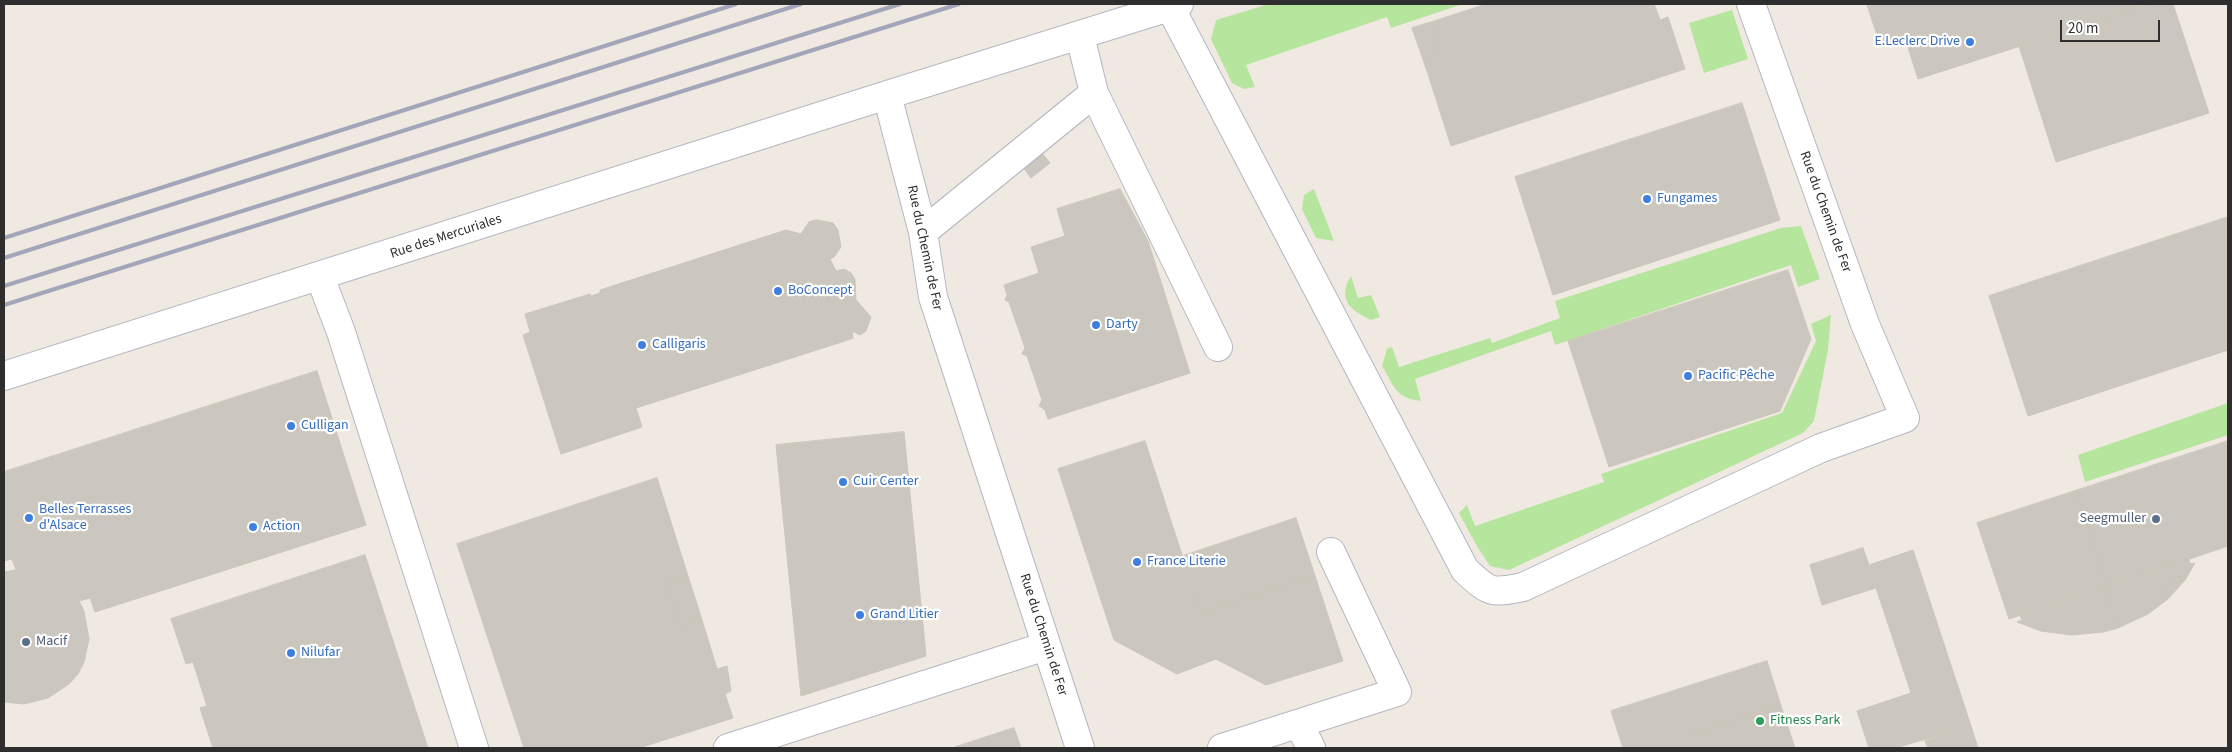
<!DOCTYPE html>
<html>
<head>
<meta charset="utf-8">
<style>
  body { margin:0 }
  #map { position:relative; width:2232px; height:752px; overflow:hidden; background:#efe9e1; font-family:"Source Sans 3",sans-serif }
  canvas { display:block }
  .frame { position:absolute; inset:0; border:5px solid #2e2e2e; pointer-events:none }
  .scale { position:absolute; left:2060px; top:20px; width:100px; height:22px; box-sizing:border-box; border:2px solid #2e2e2e; border-top:0; padding-left:6px; font-size:15px; line-height:18px; white-space:nowrap; color:#2e2e2e; -webkit-text-stroke:4px #fff; paint-order:stroke }
</style>
</head>
<body>
<div id="map">
<canvas width="2232" height="752"></canvas>
<div class="frame"></div>
<div class="scale">20 m</div>
</div>
<script>
const context = document.querySelector('canvas').getContext('2d');
context.lineJoin = 'round';
function fillPath(path, color) { context.fillStyle = color; context.fill(path, 'evenodd'); }
function strokePath(path, color, width, dash) { context.strokeStyle = color; context.lineWidth = width; context.lineCap = dash ? 'butt' : 'round'; context.setLineDash(dash || []); context.stroke(path); }
function label(font, color, halo, rows, align = 'center') {
  context.font = font + ' "Source Sans 3",sans-serif'; context.lineWidth = 4.5; context.setLineDash([]); context.textBaseline = 'middle'; context.strokeStyle = halo; context.fillStyle = color; for (const [text, x, y, turn = 0] of rows) {
    context.save(); context.translate(x, y); context.rotate((+turn || 0) * Math.PI / 180); context.textAlign = isNaN(turn) ? turn : align; if (halo) context.strokeText(text, 0, 0); context.fillText(text, 0, 0); context.restore();
  }
}
const green = new Path2D(`
  M1269,4H1463L1391,28L1387,17L1246,65L1255,87L1244,89L1232,83L1211,39L1216,20Z
  M1732,10L1748,59L1704,73L1689,23Z
  M1314,189L1334,241L1316,238L1302,209L1304,195Z
  M1801,226L1820,279L1798,287L1791,265L1555,345L1551,331L1415,379L1421,401C1395,398 1395,387 1382,366L1387,349L1392,347L1399,367L1490,338L1492,343L1560,318L1555,301L1781,228Z
  M1351,276L1358,298L1371,295L1380,317L1371,320C1350,310 1337,299 1351,276Z
  M1831,315L1828,350L1814,421L1803,433L1509,570L1490,566L1478,548L1459,513L1467,505L1475,526L1604,482L1601,474L1782,413L1816,341L1811,324Z
  M2228,403V435L2085,482L2078,455Z`);
const building = new Path2D(`
  M1487,4H1654L1660,20L1668,17L1685,69L1451,146L1428,74L1432,72L1429,63L1435,52L1441,50L1432,22Z
  M1867,4H2151L1918,79L1905,38L1881,46Z
  M2151,4H2173L2209,113L2056,162L2019,46Z
  M1432,22L1441,50L1435,52L1429,63L1432,72L1428,74L1412,28Z
  M1742,103L1780,220L1553,295L1515,177Z
  M1041,152L1050,163L1031,178L1023,167Z
  M1120,189L1148,241L1190,373L1048,419L1045,410L1039,406L1042,400L1027,356L1022,354L1025,348L1009,302L1005,300L1007,295L1004,285L1039,273L1031,247L1065,236L1057,209Z
  M2228,217V350L2028,416L1989,296Z
  M817,220L833,223L838,230L841,247L834,257L830,259L836,271L844,269L851,273L855,279L856,300L871,317L866,331L860,335L852,331L853,338L851,339L636,408L642,427L561,454L523,335L530,332L525,314L590,294L591,296L600,293V290L786,230L801,234L809,222Z
  M1788,270L1811,339L1780,411L1609,467L1568,341Z
  M317,371L366,525L95,612L90,598L79,601L84,611L89,639L84,662L78,674L69,684L48,698L24,704L4,702V572L16,570L12,559L4,561V472Z
  M904,432L926,656L801,696L776,445Z
  M1145,441L1201,613L1315,576L1343,661L1266,685L1216,659L1177,674L1114,640L1058,469Z
  M2228,441V546L2107,587L2075,491Z
  M657,478L688,576L666,583L680,628L702,620L717,669L727,666L731,691L725,694L733,718L639,748H524L457,544Z
  M2075,491L2107,587L2009,619L1977,523Z
  M1296,518L1315,576L1201,613L1183,556Z
  M1863,548L1869,565L1913,550L1971,726L1895,748H1869L1857,711L1911,693L1876,588L1822,605L1810,565Z
  M365,555L428,748H213L200,708L207,706L193,662L186,664L171,619Z
  M2189,559L2190,564L2195,563L2185,580L2178,575L2163,592L2168,599L2148,614L2118,628L2103,588Z
  M2178,575L2185,580L2168,599L2163,592Z
  M688,576L702,620L680,628L666,583Z
  M2103,588L2118,628L2103,632L2072,635L2041,631L2017,622L2022,620L2020,615Z
  M1767,661L1781,706L1687,736L1691,748H1623L1611,711Z
  M1781,706L1795,748H1691L1687,736Z
  M1971,726L1978,748H1928L1925,741Z
  M1014,728L1021,748H952Z`);
const minor = new Path2D(`
  M1170,7L1465,570C1489,592 1490,594 1523,587L1821,448L1905,418L1865,324L1751,4
  M1094,93L1218,347
  M887,95L923,232L933,297L1080,748
  M923,232L1094,93L1080,36
  M320,277L341,332L474,748
  M4,376L887,95L1179,4
  M1299,724L1311,748
  M728,748L1046,646
  M1222,748L1397,692L1331,552`);
const rail = new Path2D(`
  M4,238L736,4
  M4,258L801,4
  M4,286L900,4
  M4,305L959,4`);
const markers = [
  [1970,42,5,"#3f7fe0"],
  [1647,199,5,"#3f7fe0"],
  [778,291,5,"#3f7fe0"],
  [1096,325,5,"#3f7fe0"],
  [642,345,5,"#3f7fe0"],
  [1688,376,5,"#3f7fe0"],
  [291,426,5,"#3f7fe0"],
  [843,482,5,"#3f7fe0"],
  [29,518,5,"#3f7fe0"],
  [2156,519,5,"#5c6f8a"],
  [253,527,5,"#3f7fe0"],
  [1137,562,5,"#3f7fe0"],
  [860,615,5,"#3f7fe0"],
  [26,642,5,"#5c6f8a"],
  [291,653,5,"#3f7fe0"],
  [1760,721,5,"#2e9e5b"]
];
const shopNames = [
  ["E.Leclerc Drive",1960,42,"right"],
  ["Fungames",1657,199],
  ["BoConcept",788,291],
  ["Darty",1106,325],
  ["Calligaris",652,345],
  ["Pacific Pêche",1698,376],
  ["Culligan",301,426],
  ["Cuir Center",853,482],
  ["Belles Terrasses",39,510],
  ["d'Alsace",39,526],
  ["Action",263,527],
  ["France Literie",1147,562],
  ["Grand Litier",870,615],
  ["Nilufar",301,653]
];
const streetNames = [
  ["Rue du Chemin de Fer",1825,212,70],
  ["Rue des Mercuriales",446,237,-18],
  ["Rue du Chemin de Fer",924,248,78],
  ["Rue du Chemin de Fer",1043,635,72]
];
const serviceNames = [
  ["Seegmuller",2146,519],
  ["Macif",36,642,"left"]
];
const leisureNames = [
  ["Fitness Park",1770,721]
];
fillPath(green, '#b6e59e');
fillPath(building, '#cbc7bf');
strokePath(building, '#cbc5ba', 1);
strokePath(minor, '#b4b7c1', 30);
strokePath(minor, '#fff', 28);
strokePath(rail, '#a3a6b8', 4);
for (const [x, y, r, color] of markers) { const dot = new Path2D(); dot.arc(x, y, r, 0, 2 * Math.PI); context.fillStyle = color; context.fill(dot); strokePath(dot, '#fff', 2); }
label('14px', '#366cbe', '#fff', shopNames, 'left');
label('14px', '#2e2e2e', '#fff', streetNames);
label('14px', '#4e5e75', '#fff', serviceNames, 'right');
label('14px', '#27864d', '#fff', leisureNames, 'left');
</script>
</body>
</html>
